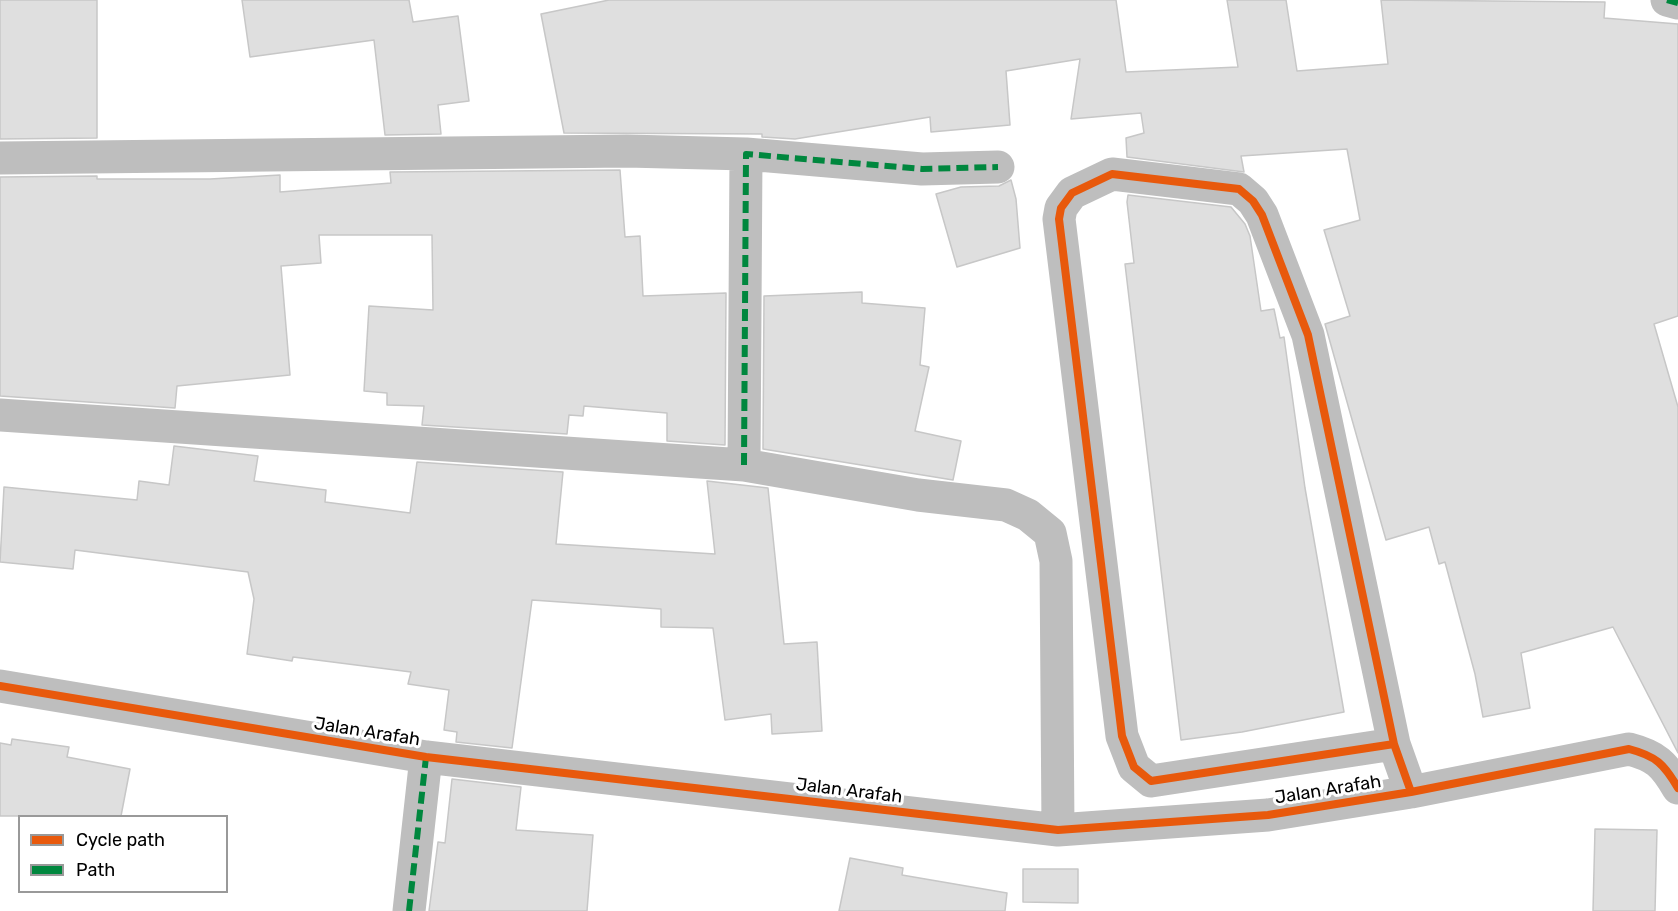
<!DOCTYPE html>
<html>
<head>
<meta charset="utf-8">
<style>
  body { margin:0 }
  #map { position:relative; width:1678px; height:911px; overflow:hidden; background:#fff; font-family:Rubik,sans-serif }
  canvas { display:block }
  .legend { position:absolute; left:18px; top:815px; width:210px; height:78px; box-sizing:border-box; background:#fff; border:2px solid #999; margin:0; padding:8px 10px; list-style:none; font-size:18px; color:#000 }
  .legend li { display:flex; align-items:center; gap:12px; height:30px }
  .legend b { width:30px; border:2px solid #999 }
</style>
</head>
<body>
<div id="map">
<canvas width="1678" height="911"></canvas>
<ul class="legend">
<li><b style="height:8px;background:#e8590c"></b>Cycle path</li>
<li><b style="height:8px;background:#00873e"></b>Path</li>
</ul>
</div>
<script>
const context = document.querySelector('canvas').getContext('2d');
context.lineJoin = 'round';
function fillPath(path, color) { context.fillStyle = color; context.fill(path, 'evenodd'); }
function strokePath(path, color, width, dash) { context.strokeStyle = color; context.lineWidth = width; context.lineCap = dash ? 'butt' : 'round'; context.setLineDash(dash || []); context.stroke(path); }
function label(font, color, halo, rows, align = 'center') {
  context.font = font + ' Rubik,sans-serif'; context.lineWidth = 6; context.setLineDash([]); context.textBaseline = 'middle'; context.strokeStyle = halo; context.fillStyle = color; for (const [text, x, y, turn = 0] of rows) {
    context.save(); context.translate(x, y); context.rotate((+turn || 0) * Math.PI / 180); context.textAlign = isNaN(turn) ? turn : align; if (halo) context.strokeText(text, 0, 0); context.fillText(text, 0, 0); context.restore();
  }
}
const building = new Path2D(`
  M0,0H97V138L0,139Z
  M242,0H409L413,22L458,16L469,101L438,105L441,134L385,135L374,40L250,57Z
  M609,0H1116L1126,72L1238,67L1227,0H1286L1297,71L1388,64L1381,0L1605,2L1604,18L1678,24V316L1654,324L1678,407V753L1613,627L1521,653L1530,708L1483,717L1475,674L1445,562L1439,564L1429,527L1386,540L1325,324L1350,316L1324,230L1360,220L1347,149L1241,156L1244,172L1127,157L1126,138L1144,133L1141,113L1071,119L1080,59L1006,71L1010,125L931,132L930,117L795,139L762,137V134L564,133L541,14Z
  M620,170L625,237L640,236L643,296L726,293L725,445L667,441V413L584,406L583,416L569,415L567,434L422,425L424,406L387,405V393L364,391L369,306L433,310L432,235H319L321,263L281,266L290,375L177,386L175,408L0,396V177L97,176V179H210L280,175V192L391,183L390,172Z
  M1011,180L1016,199L1020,248L957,267L936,194L961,187L999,186Z
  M1128,195L1231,207L1245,224L1250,236L1261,311L1274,309L1280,338L1284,337L1305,488L1344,712L1242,732L1181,740L1125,264L1134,263L1127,202Z
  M862,292V303L925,308L920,365L929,367L915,431L961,441L953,480L763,449L764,296Z
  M174,446L258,456L254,481L326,490L325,502L410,513L417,462L563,472L556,544L715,554L707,481L768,488L784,644L817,642L822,731L772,734L771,714L725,720L713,628L661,627V609L532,600L512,748L456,742L457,732L444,730L449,690L408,684L411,672L293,657L292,661L247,654L254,599L248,572L75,550L73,569L0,562L4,487L137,500L139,481L169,485Z
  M12,739L69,747L67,757L130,769L121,816H0V743L11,745Z
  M452,779L521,787L516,830L593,835L587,911H429L438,842L445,843Z
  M1595,829L1657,830L1655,911H1593Z
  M850,858L903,868L902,875L1007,893L1005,911H839Z
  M1023,869H1078V903L1023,902Z`);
const street = new Path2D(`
  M1667,0L1678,3
  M0,158L627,151L746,154L922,169L998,167
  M0,415L744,465L918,495L1006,505L1028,515L1050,533L1056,561L1058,830
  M744,465L746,154
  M0,686L426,757L1058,830L1268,815L1411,792L1629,749C1656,756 1664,764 1678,788
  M1394,744L1151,781L1134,767L1122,736L1059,219L1061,208L1072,193L1112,174L1239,189L1253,201L1262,215L1308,335L1394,744L1411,792
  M409,911L426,757`);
const quiet = new Path2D(`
  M1667,0L1678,3
  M744,465L746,154L922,169L998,167
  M409,911L426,757`);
const cycleway = new Path2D(`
  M0,686L426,757L1058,830L1268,815L1411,792L1629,749C1656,756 1664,764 1678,788
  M1394,744L1151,781L1134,767L1122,736L1059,219L1061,208L1072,193L1112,174L1239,189L1253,201L1262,215L1308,335L1394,744L1411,792`);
const streetNames = [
  ["Jalan Arafah",367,732,9],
  ["Jalan Arafah",1328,790,-9],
  ["Jalan Arafah",849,791,7]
];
fillPath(building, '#dfdfdf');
strokePath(building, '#c7c7c7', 1.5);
strokePath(street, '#bebebe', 33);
strokePath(quiet, '#00873e', 6, [12, 6]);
strokePath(cycleway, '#e8590c', 8);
label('18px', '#000', '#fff', streetNames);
</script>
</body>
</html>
